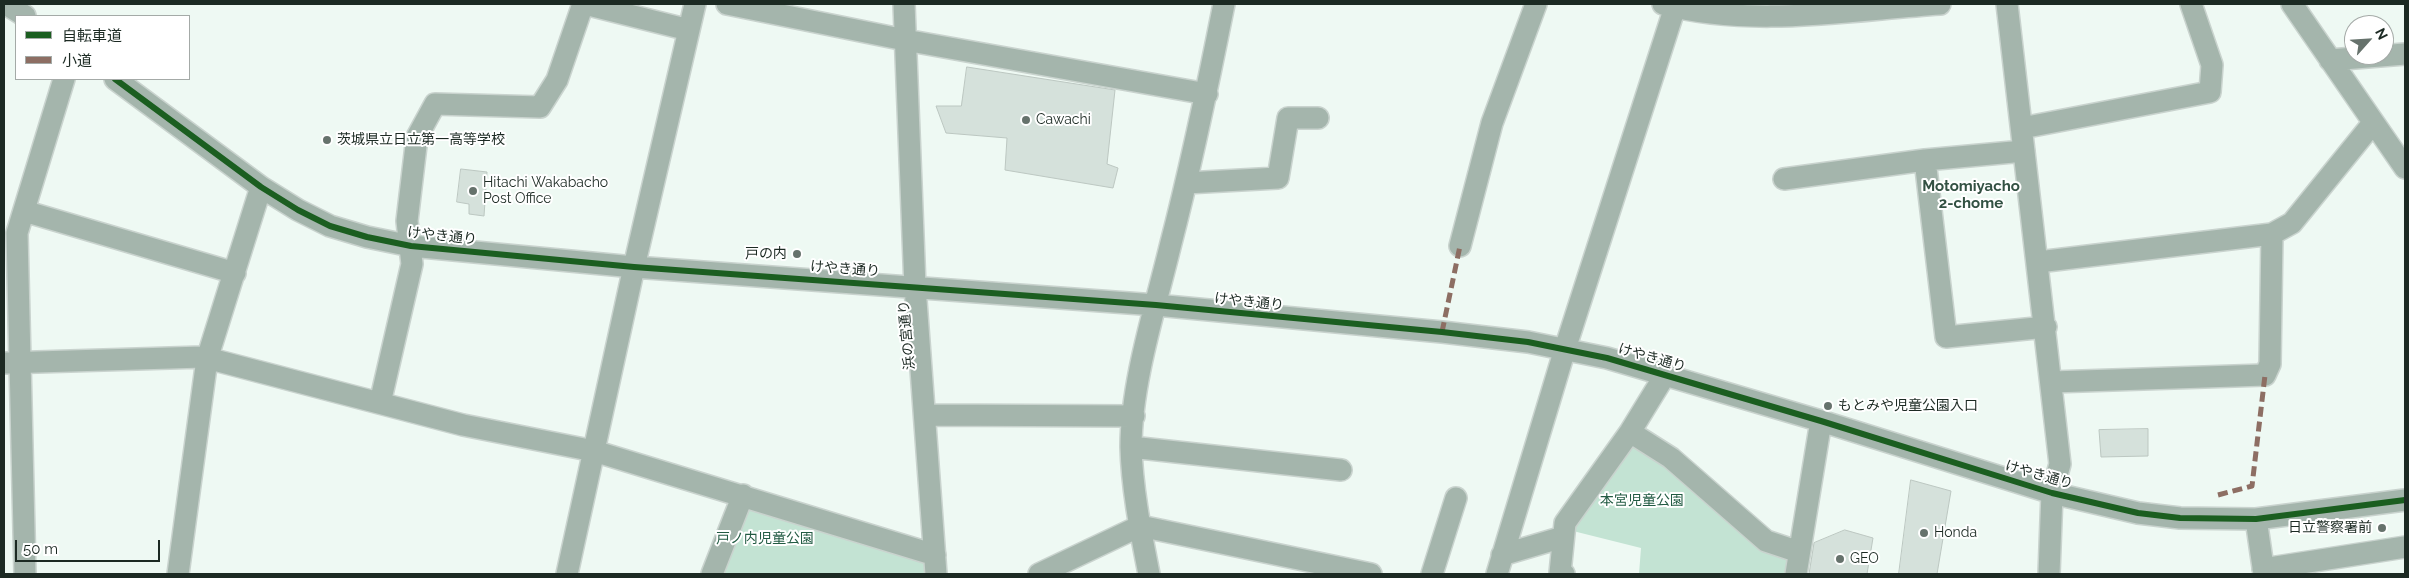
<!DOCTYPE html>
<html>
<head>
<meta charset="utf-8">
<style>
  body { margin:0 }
  #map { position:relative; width:2409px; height:578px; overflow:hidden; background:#eef9f3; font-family:Raleway,"Noto Sans JP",sans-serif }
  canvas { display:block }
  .frame { position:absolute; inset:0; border:5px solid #1c2a23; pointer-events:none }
  .legend { position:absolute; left:15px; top:15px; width:175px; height:65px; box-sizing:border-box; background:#fff; border:1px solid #a4aaa7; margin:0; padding:6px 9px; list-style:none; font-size:15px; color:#1c2a23 }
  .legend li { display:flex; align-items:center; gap:10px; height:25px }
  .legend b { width:25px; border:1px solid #a4aaa7 }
  .north { position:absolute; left:2344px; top:15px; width:50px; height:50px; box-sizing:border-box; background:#fff; border:1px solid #a4aaa7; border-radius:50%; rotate:64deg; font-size:14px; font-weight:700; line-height:20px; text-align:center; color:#1c2a23 }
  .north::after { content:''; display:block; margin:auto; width:18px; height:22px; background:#66726c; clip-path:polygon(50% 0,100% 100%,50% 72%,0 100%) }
  .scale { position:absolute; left:15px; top:540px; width:145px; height:22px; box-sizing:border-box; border:2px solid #1c2a23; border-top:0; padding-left:6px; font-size:15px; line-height:18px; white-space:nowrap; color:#1c2a23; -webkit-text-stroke:4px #fff; paint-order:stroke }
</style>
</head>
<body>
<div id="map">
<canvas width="2409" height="578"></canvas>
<div class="frame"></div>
<ul class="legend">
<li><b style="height:6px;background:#1b5e20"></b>自転車道</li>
<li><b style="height:6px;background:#8d6e63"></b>小道</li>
</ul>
<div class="north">N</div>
<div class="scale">50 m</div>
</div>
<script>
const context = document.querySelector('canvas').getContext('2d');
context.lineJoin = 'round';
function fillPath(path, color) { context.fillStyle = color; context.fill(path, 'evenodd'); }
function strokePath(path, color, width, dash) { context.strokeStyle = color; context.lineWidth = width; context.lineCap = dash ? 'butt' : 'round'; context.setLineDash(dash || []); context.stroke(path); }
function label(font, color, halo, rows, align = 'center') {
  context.font = font + ' Raleway,"Noto Sans JP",sans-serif'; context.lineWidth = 4; context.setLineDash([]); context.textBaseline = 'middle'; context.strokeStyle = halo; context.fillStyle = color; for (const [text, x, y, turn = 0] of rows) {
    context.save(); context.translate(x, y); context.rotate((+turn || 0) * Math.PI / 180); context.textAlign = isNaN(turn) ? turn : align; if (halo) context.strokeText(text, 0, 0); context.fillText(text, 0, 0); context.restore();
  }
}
const green = new Path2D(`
  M1628,440L1791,557L1789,574H1639L1641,548L1573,531L1577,513Z
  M743,495L927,560L930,574H716Z`);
const building = new Path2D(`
  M967,67L1115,90L1107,164L1118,168L1113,188L1005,170L1007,138L946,133L936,106H961Z
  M461,169L487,172L484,216L469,214V204L457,202Z
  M2148,429V456L2101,457L2099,430Z
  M1911,480L1951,491L1937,574H1899Z
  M1845,530L1873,538L1867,574H1809L1814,543Z`);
const minor = new Path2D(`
  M6,4L25,16
  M585,4L689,30
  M727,4L905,40L1207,94
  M904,4L915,287L936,574
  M1663,4C1752,28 1850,10 1940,4
  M2007,4L2060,464L2052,493L2049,574
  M2292,4L2405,168
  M2330,60L2405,54
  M115,79L261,187L298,210L330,226L367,237L411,246L634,267L1156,305L1442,332L1528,342L1607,358L1821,421L2052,493L2138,513L2180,518L2256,519L2405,500
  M2022,128L2210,92L2212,65L2191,4
  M1925,160L1946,337L2046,327
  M1784,179L1925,160L2024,151
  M1186,183L1278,178L1288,118H1318
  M24,211L235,273
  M1460,246L1492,123L1536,4
  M2038,262L2272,234L2292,223L2373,123
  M4,363L203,357L463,425L594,451L935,555
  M2052,382L2265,375L2270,364L2272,234
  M380,403L412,264L407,221L417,137L435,104L540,107L557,80L583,4
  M926,415L1134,416
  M1630,432L1671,458L1766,541L1799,552
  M1131,447L1341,470
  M2256,519L2264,574
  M1502,555L1563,537
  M2263,569L2405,547
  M25,574L17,233L64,79
  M178,574L207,359L261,187
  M567,574L634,267L695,4
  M712,574L743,495
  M1039,574L1140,526L1371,574
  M1149,574C1141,533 1132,489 1131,447C1131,383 1155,309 1170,247C1191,166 1208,85 1224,4
  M1432,574L1456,498
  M1497,574L1565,349L1675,7
  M1564,574L1560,573L1565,523L1630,432L1665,375
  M1796,574L1821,421`);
const quiet = new Path2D(`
  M1442,332L1460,246
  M2218,495L2252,486L2265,375`);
const cycleway = new Path2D(`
  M115,79L261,187L298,210L330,226L367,237L411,246L634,267L1156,305L1442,332L1528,342L1607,358L1821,421L2052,493L2138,513L2180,518L2256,519L2405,500`);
const markers = [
  [1026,120,5,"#66726c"],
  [327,140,5,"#66726c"],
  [473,191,5,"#66726c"],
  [797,254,5,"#66726c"],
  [1828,406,5,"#66726c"],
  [2382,528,5,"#66726c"],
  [1924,533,5,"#66726c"],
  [1840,559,5,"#66726c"]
];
const poiNames = [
  ["Cawachi",1036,120],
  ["茨城県立日立第一高等学校",337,140],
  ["Hitachi Wakabacho",483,183],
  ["Post Office",483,199],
  ["戸の内",787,254,"right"],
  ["もとみや児童公園入口",1838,406],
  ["日立警察署前",2372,528,"right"],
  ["Honda",1934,533],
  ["GEO",1850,559]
];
const streetNames = [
  ["けやき通り",442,236,6],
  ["けやき通り",845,269,4],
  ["けやき通り",1249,302,6],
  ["浜の宮通り",907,335,-95],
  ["けやき通り",1652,358,16],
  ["けやき通り",2039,475,16]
];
const parkNames = [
  ["本宮児童公園",1642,501],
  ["戸ノ内児童公園",765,539]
];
const neighbourhoodNames = [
  ["Motomiyacho",1971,186],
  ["2-chome",1971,203]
];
fillPath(green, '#c3e3d3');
fillPath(building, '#d5e1db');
strokePath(building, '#bcc7c1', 1);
strokePath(minor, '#c9d3ce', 24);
strokePath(minor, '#a4b5ac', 21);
strokePath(quiet, '#8d6e63', 5, [10, 5]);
strokePath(cycleway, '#1b5e20', 6);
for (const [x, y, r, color] of markers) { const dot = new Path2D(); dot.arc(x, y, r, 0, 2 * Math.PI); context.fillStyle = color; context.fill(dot); strokePath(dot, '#fff', 2); }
label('14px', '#1c2a23', '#fff', poiNames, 'left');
label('14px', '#1c2a23', '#fff', streetNames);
label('14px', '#225b43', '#fff', parkNames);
label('bold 15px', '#335143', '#fff', neighbourhoodNames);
</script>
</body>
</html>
